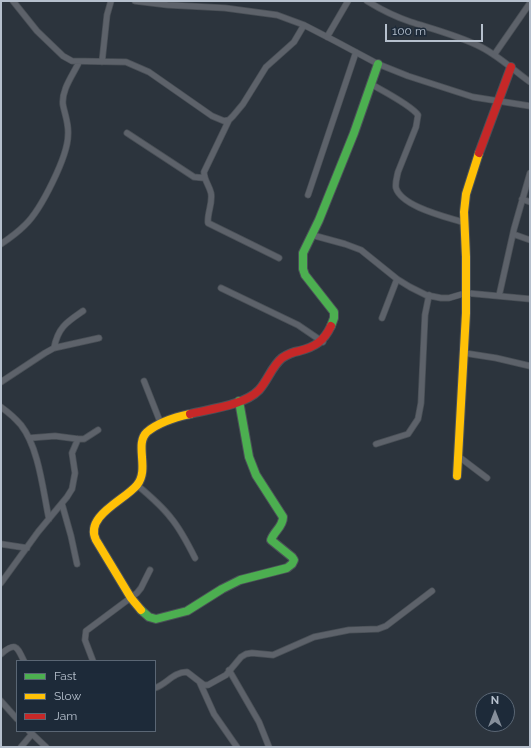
<!DOCTYPE html>
<html>
<head>
<meta charset="utf-8">
<style>
  body { margin:0 }
  #map { position:relative; width:531px; height:748px; overflow:hidden; background:#2c343d; font-family:Raleway,sans-serif }
  canvas { display:block }
  .frame { position:absolute; inset:0; border:2px solid #b6c0cd; pointer-events:none }
  .legend { position:absolute; left:16px; top:660px; width:140px; height:72px; box-sizing:border-box; background:#1d2a39; border:1px solid #5a6674; margin:0; padding:5px 7px; list-style:none; font-size:12px; color:#b6c0cd }
  .legend li { display:flex; align-items:center; gap:8px; height:20px }
  .legend b { width:20px; border:1px solid #5a6674 }
  .north { position:absolute; left:475px; top:692px; width:40px; height:40px; box-sizing:border-box; background:#1d2a39; border:1px solid #5a6674; border-radius:50%; rotate:0deg; font-size:11px; font-weight:700; line-height:16px; text-align:center; color:#b6c0cd }
  .north::after { content:''; display:block; margin:auto; width:14px; height:18px; background:#868f9b; clip-path:polygon(50% 0,100% 100%,50% 72%,0 100%) }
  .scale { position:absolute; left:385px; top:24px; width:98px; height:18px; box-sizing:border-box; border:2px solid #b6c0cd; border-top:0; padding-left:5px; font-size:12px; line-height:14px; white-space:nowrap; color:#b6c0cd; -webkit-text-stroke:3px #1d2a39; paint-order:stroke }
</style>
</head>
<body>
<div id="map">
<canvas width="531" height="748"></canvas>
<div class="frame"></div>
<ul class="legend">
<li><b style="height:5px;background:#4caf50"></b>Fast</li>
<li><b style="height:5px;background:#ffc107"></b>Slow</li>
<li><b style="height:5px;background:#c62828"></b>Jam</li>
</ul>
<div class="north">N</div>
<div class="scale">100 m</div>
</div>
<script>
const context = document.querySelector('canvas').getContext('2d');
context.lineJoin = 'round';
function strokePath(path, color, width, dash) { context.strokeStyle = color; context.lineWidth = width; context.lineCap = dash ? 'butt' : 'round'; context.setLineDash(dash || []); context.stroke(path); }
const street = new Path2D(`
  M13,1L37,31L63,56L72,61L126,62L149,72L212,116L224,121L229,120L233,116L243,104L266,67L294,42L304,25
  M135,1L168,5L225,8L277,15L304,25L335,41L378,64L408,76L473,97L530,106
  M367,1C380,9 396,17 411,22C433,29 456,35 477,45C497,54 513,70 530,82
  M327,37L348,1
  M494,55L530,3
  M102,62L107,15L111,1
  M371,84C383,91 411,105 418,115L416,127L398,172C397,177 395,183 396,188C402,207 447,217 465,223
  M229,120L204,172C204,180 209,185 211,193C213,203 207,213 208,223L279,258
  M127,133L194,177L204,178
  M308,195L356,52
  M522,199L530,202
  M513,234L530,240
  M312,235L345,244L361,250L397,279L410,287L426,295L441,298H449L466,293L530,299
  M1,244C10,238 18,232 25,225C41,210 68,156 68,135C69,124 65,115 63,105C61,90 73,75 79,62
  M221,288L298,325L323,342
  M499,296L514,229L530,173
  M382,318L397,279
  M54,348C58,327 67,322 83,311
  M464,353L496,358L530,366
  M144,381L161,424
  M1,382L45,353L54,348L99,338
  M1,407C8,412 15,418 21,425C39,448 43,491 49,519
  M29,438L55,436L78,439H84L98,430
  M376,444L408,434L418,419L421,403L425,315L429,295
  M458,456L487,478
  M137,485C149,495 161,505 171,518C181,530 188,544 195,558
  M62,504L71,536L77,564
  M1,544L27,548
  M1,583L38,532L67,497L72,489L75,473L72,453L78,439
  M1,654C16,641 17,647 24,661
  M93,661L85,640L86,631L137,593L141,588L150,570
  M229,670L259,722L269,747
  M200,683L214,714L237,747
  M155,688C167,684 173,672 187,672L200,682L204,685H208L226,675L241,657L246,654L252,653L273,655L314,637L349,630L378,629L386,626L432,591
  M1,701L17,719
  M29,731L46,747
  M21,747L32,734`);
const fast = new Path2D(`
  M331,326L334,318V312L305,275L303,269V253L319,220L354,133L378,64
  M141,610L149,617L156,619L187,611L222,589L240,580L287,568L292,564L294,560L292,557L271,540C274,531 283,527 283,517L256,475L249,457L239,401`);
const slow = new Path2D(`
  M457,476L466,313V257L464,212L466,194L479,153
  M141,610L131,598L96,540C84,516 125,500 137,485C150,469 134,444 147,432C159,422 176,417 190,414`);
const jam = new Path2D(`
  M479,153L511,67
  M190,414C210,409 245,405 259,390C268,380 272,366 282,358C288,354 293,352 299,351C315,347 324,341 331,326`);
strokePath(street, '#4a5057', 7);
strokePath(fast, '#4a5057', 10);
strokePath(slow, '#4a5057', 10);
strokePath(jam, '#4a5057', 10);
strokePath(street, '#5d626a', 5.5);
strokePath(fast, '#4caf50', 8);
strokePath(slow, '#ffc107', 8);
strokePath(jam, '#c62828', 8);
</script>
</body>
</html>
